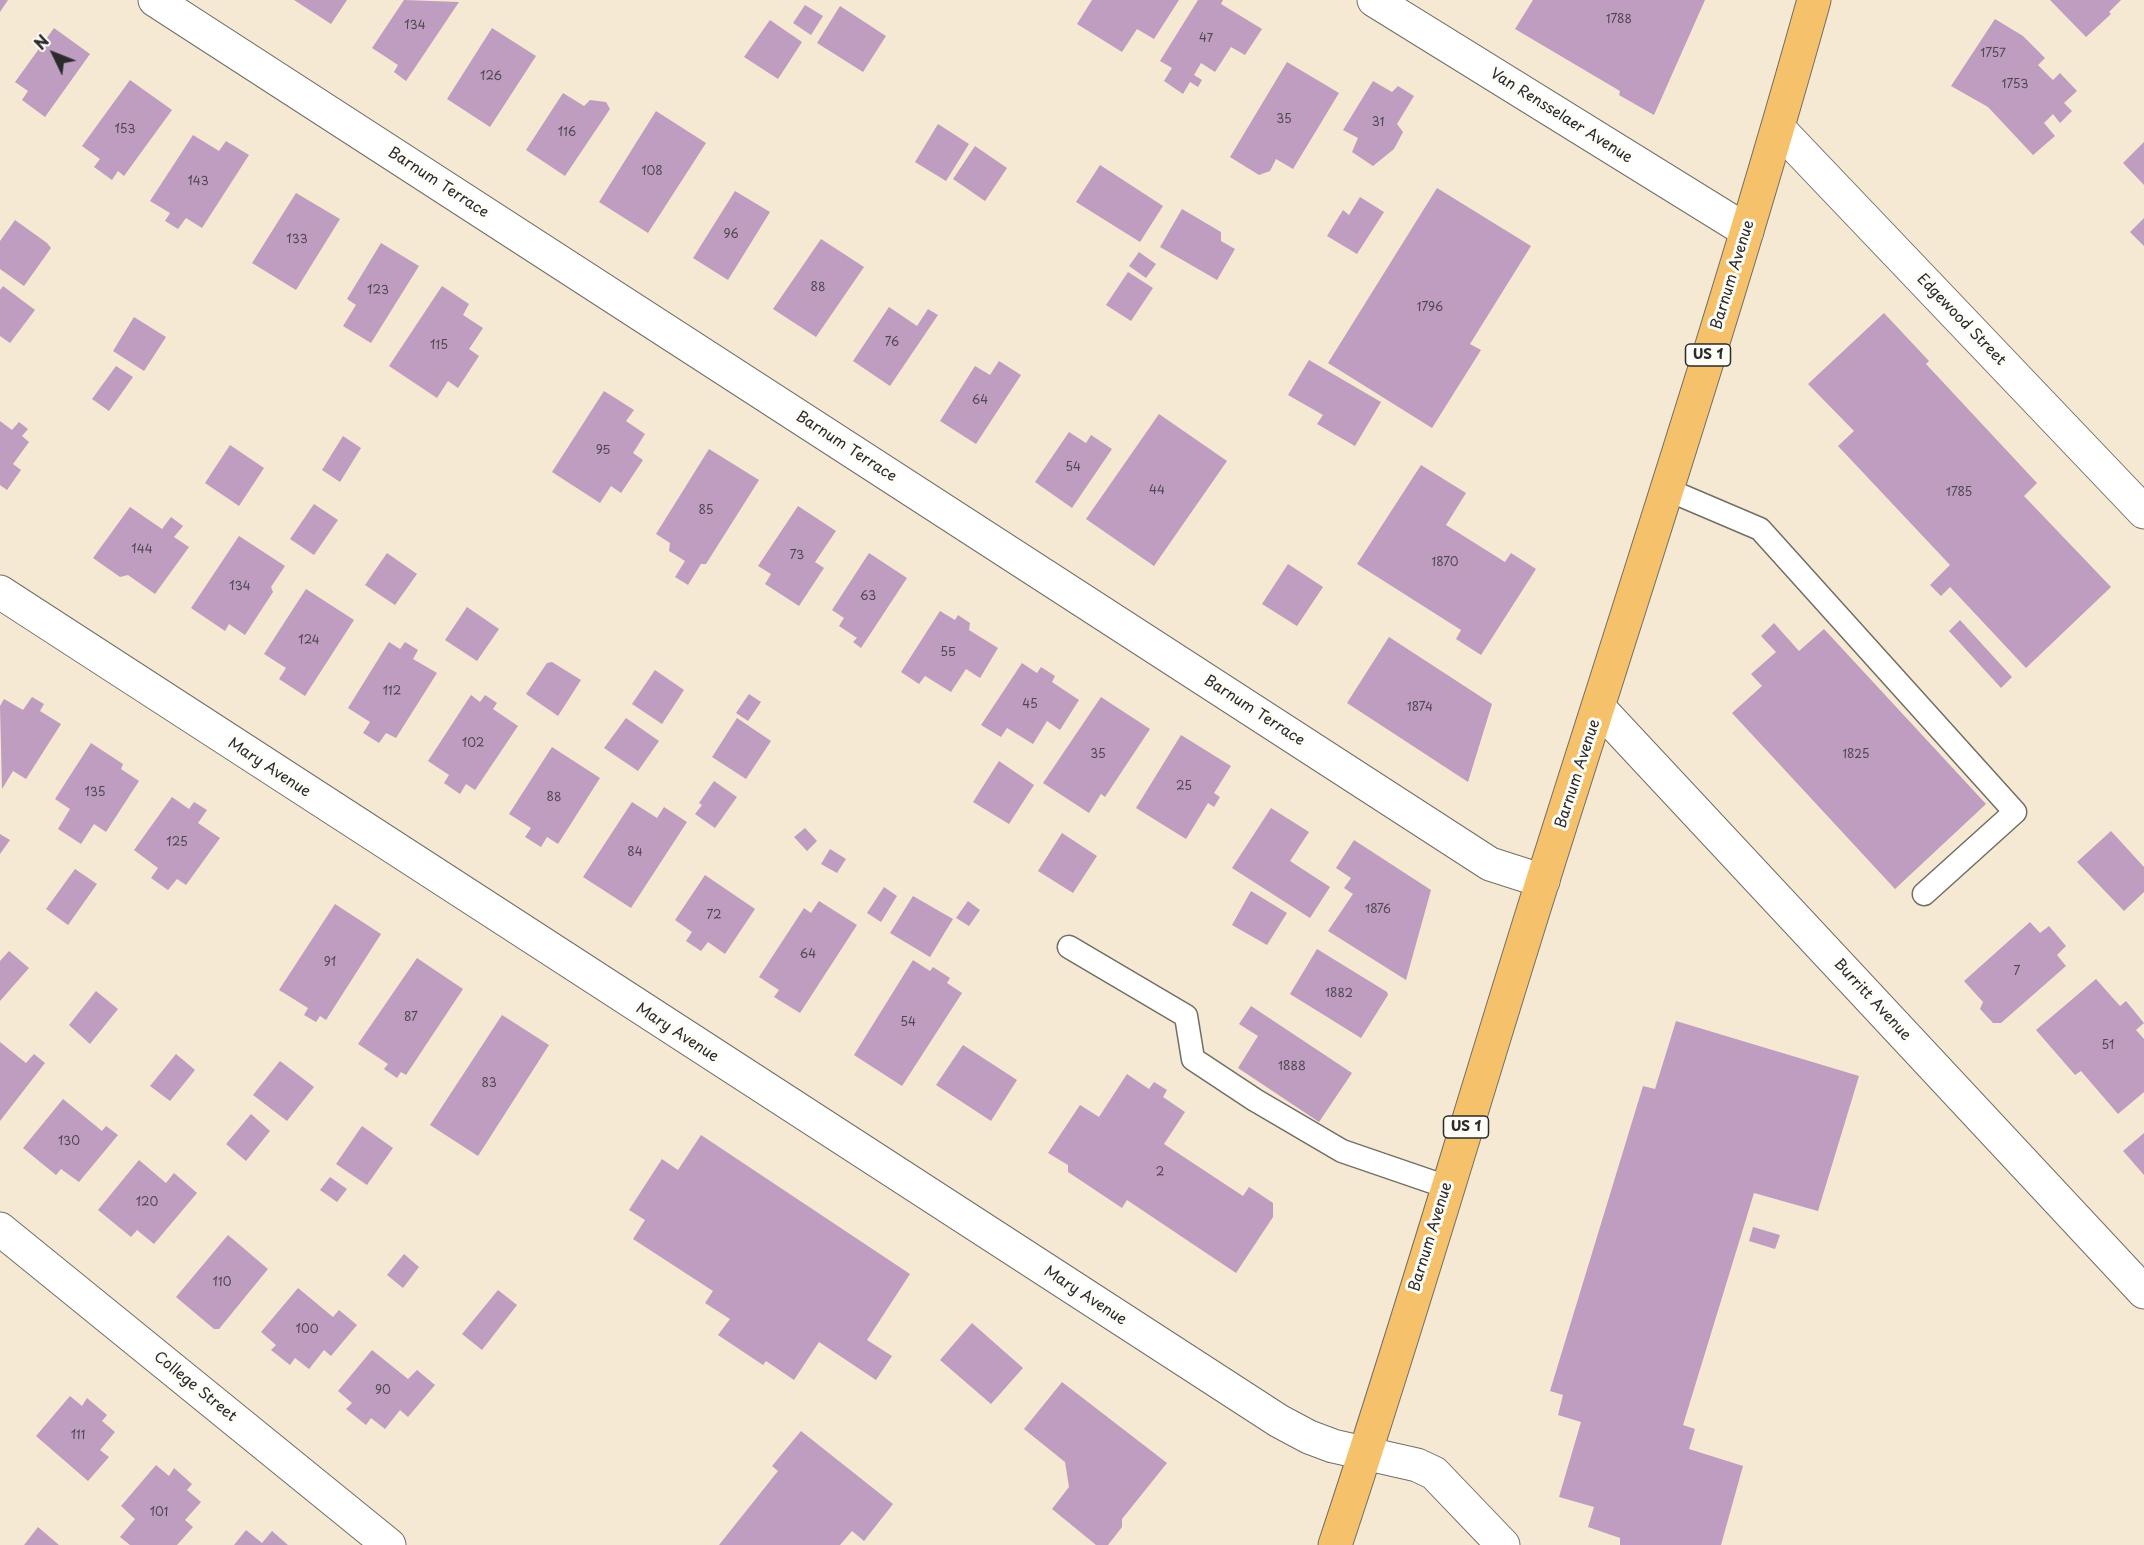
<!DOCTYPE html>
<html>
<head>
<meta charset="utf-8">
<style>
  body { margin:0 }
  #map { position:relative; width:2144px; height:1545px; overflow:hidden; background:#f5e9d3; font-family:"Playpen Sans",sans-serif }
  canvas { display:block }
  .north { position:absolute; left:24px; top:24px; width:60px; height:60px; -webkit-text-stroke:4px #fdfcf7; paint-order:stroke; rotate:313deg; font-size:16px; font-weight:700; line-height:24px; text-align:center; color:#2b2b2b }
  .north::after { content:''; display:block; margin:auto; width:21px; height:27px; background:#2b2b2b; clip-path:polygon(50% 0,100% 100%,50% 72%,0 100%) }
</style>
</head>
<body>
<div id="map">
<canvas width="2144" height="1545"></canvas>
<div class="north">N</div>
</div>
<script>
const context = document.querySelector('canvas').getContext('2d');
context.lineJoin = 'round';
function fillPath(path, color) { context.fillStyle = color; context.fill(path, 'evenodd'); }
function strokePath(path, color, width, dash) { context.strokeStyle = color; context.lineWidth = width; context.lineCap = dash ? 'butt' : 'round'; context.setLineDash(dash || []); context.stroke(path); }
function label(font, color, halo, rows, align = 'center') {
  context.font = font + ' "Playpen Sans",sans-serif'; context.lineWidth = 6; context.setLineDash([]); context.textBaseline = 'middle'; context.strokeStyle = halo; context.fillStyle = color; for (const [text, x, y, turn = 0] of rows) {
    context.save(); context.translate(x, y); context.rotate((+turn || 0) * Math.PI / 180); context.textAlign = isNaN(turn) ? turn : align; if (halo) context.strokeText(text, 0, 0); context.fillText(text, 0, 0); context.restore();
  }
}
const building = new Path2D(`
  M0,0H8L0,12Z
  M294,0H347L331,24Z
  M404,0L459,2L406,81L394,72L398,65L372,48Z
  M1092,0H1179L1154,39L1137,29L1122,52L1077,24Z
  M1198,0H1223L1221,4L1262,29L1245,55L1231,47L1215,72L1201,63L1194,75L1202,80L1198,87L1190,82L1183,94L1164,81L1172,68L1160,61Z
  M1533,0H1705L1654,115L1619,95L1620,91L1515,29Z
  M2050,0H2121L2109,12L2111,14L2086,37Z
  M805,5L823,16L811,35L793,23Z
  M840,6L886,36L863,72L817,43Z
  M1995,19L2023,36L2045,58L2038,65L2053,80L2060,73L2077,91L2064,103L2072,111L2060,123L2053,114L2044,123L2055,136L2033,155L1988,107L1951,86Z
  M770,20L802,42L778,79L744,57Z
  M54,28L90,54L45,117L22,100L28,91L15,82Z
  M492,28L536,56L490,127L447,99Z
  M1287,62L1339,93L1293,169L1276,159L1270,171L1259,175L1230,157Z
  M130,80L172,110L124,176L118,171L112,180L94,167L100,159L82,146Z
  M1373,81L1392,92L1398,86L1414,96L1397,124L1403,132L1394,149L1373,166L1352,152L1358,138L1343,130Z
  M563,93L584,106L590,100L606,102L610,109L565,176L526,150Z
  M656,111L706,143L648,233L599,202Z
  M938,124L969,144L946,181L915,162Z
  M193,135L219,151L226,141L249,155L202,228L186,218L178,229L165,221L170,213L150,201Z
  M2144,142V185L2123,163Z
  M975,146L1007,168L985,201L953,179Z
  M1100,165L1163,206L1140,242L1076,202Z
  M1437,188L1531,246L1470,344L1481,350L1432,428L1328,363Z
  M735,191L770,212L728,280L693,258Z
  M296,193L340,219L296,290L252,263Z
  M1360,197L1384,212L1357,254L1327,236L1343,210L1349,215Z
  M1182,209L1221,232V241L1235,249L1217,280L1160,247Z
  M2144,218V246L2130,232Z
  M15,220L47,243L51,248L24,286L0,269V241Z
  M821,239L864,267L816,337L773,309Z
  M381,243L419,266L371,343L343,326L356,305L347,299Z
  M1139,252L1156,264L1146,278L1129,266Z
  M1128,272L1153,288L1131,321L1106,305Z
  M3,286L35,310L10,343L0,336V290Z
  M442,286L469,304L463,315L483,328L469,349L479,356L458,388L448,381L437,398L389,366Z
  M889,307L917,326L928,309L938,315L890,386L853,361Z
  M1884,313L1929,361L1926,364L2037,483L2024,496L2111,587L2026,668L1950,587L1941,596L1930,585L1950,565L1838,446L1854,431L1808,384Z
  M134,317L166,337L144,371L113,351Z
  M1309,360L1381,402L1355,446L1317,424L1323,415L1288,395Z
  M999,361L1021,375L976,444L940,421L975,366L990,375Z
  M116,366L133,377L109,411L92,399Z
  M604,391L634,410L626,421L645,434L633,453L643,460L621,493L611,486L600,503L552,472Z
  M1159,414L1227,461L1154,566L1086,519Z
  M0,421L12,430L19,422L28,429L22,436L29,442L13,464L21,470L7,490L0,485Z
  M1069,432L1086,443L1091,435L1112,449L1072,508L1035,482Z
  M343,436L361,448L340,482L322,470Z
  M230,445L264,468L239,506L205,483Z
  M709,449L759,480L706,564H701L688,585L675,577L685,561L669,551L670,543L656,534Z
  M1421,465L1466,493L1446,525L1505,562L1511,553L1536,569L1481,655L1456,639L1461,630L1357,564Z
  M314,504L338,520L314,555L290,539Z
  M798,506L836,531L815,562L824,568L799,606L765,584L771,574L758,566Z
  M130,507L162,529L171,517L183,526L174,537L189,547L155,594L128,575L120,577L93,558Z
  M239,536L285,566L271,587L273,592L245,635L229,624L225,631L191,608Z
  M387,553L417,574L395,605L365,585Z
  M869,553L907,578L861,648L853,642L857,638L839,626L844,618L832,610Z
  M1288,564L1323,587L1297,626L1262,604Z
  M306,589L354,620L305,696L279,679L286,668L264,654Z
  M467,607L499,629L477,661L445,640Z
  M940,611L955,620L958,615L970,623L969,630L998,648L980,678L966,669L951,692L925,676L919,684L901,672Z
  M1960,620L2012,677L2001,688L1949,631Z
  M1774,623L1799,651L1824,629L1986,804L1895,889L1732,713L1762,686L1751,674L1776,652L1761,636Z
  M1389,637L1492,704L1468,782L1347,703Z
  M389,642L400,649L405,642L418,650L413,659L437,673L396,738L386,733L379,743L363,733L370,722L348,708Z
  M552,662L581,680L558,716L526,694L547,663Z
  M1022,663L1037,673L1041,667L1055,676L1052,682L1079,700L1060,730L1047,721L1033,744L1007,728L1001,737L981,725Z
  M655,670L684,690L662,724L632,704Z
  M749,694L761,702L748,721L736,713Z
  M471,695L480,702L485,695L497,703L493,709L518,726L475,790L466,784L460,794L444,783L449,775L428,761Z
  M32,697L44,704L40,711L61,724L26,779L13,771L2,789L0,706L4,699L23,710Z
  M1101,697L1150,729L1105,797L1101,794L1089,813L1043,783Z
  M626,718L659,741L638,771L604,748Z
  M737,718L771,741L746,779L712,757Z
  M1181,735L1231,766L1214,793L1220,797L1214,807L1208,803L1186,839L1136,808Z
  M91,743L123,764L121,769L139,781L106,832L94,824L81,844L58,829L70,809L55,799Z
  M552,747L600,778L558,844L547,837L541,847L525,837L531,828L509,814Z
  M999,761L1034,785L1009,824L973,802Z
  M714,781L737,797L715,828L695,814L702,805L699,803Z
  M172,797L189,809L194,802L207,810L198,823L220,838L186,885L177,879L168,890L151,878L158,868L134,850Z
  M632,802L657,818L664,807L687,822L631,908L583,877Z
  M1271,808L1309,832L1290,861L1330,887L1310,918L1232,868Z
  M805,828L817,841L807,851L794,837Z
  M2111,831L2144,867V892L2124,911L2077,862Z
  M1062,833L1097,856L1073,893L1038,871Z
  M0,834L10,840L0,854Z
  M1354,840L1431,890L1406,980L1328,931L1353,894L1344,888L1351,878L1336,868Z
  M830,849L846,859L837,873L821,864Z
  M75,869L97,884L68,925L46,909Z
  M705,875L755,909L725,954L708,942L701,951L686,941L692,932L675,920Z
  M884,887L897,896L881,922L867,913Z
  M1251,891L1287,913L1267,945L1232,925Z
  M913,896L953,919L930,957L890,933Z
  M819,901L857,925L800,1013L774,997L779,990L759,977L804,908L811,913Z
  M968,901L980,910L969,926L956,918Z
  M335,904L381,934L326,1020L320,1016L316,1022L304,1015L308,1008L279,990Z
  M2030,922L2040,933L2049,926L2066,946L2057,955L2066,966L2001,1023H1993L1980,1009L1983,1002L1964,981Z
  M1317,949L1387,992L1388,995L1361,1038L1290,994Z
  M9,951L29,968L0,1001V961Z
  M417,958L463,989L406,1075L401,1072L397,1078L384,1069L388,1064L358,1044Z
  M913,960L930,971L933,967L950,978L947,983L962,993L902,1086L854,1055Z
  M2096,979L2120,1006L2126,1001L2144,1023L2136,1030L2144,1039V1092L2118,1114L2081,1071L2075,1075L2036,1030Z
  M96,991L118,1009L90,1044L69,1025Z
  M1251,1006L1352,1073L1319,1122L1238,1068L1258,1036L1239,1024Z
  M502,1015L549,1045L478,1156L430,1125Z
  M1676,1021L1859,1076L1818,1211L1754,1193L1683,1425L1695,1429L1689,1449L1743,1466L1721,1545H1620V1538L1588,1527L1594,1507L1559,1497L1581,1422L1558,1415L1563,1395L1550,1391L1643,1086L1655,1089Z
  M0,1042L26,1063L34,1054L45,1063L0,1121Z
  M963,1045L1017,1080L991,1121L936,1085Z
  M176,1054L195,1070L170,1101L150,1086Z
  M280,1061L314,1087L287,1121L253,1095Z
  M1127,1074L1149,1089L1154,1082L1167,1090L1163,1097L1185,1112L1164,1144L1243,1196L1249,1187L1273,1203V1217L1236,1273L1127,1200L1122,1208L1068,1172V1165L1048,1153L1080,1105L1099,1117Z
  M63,1099L102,1131L106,1126L118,1135L79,1182L61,1169L56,1175L23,1148Z
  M251,1114L270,1131L246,1161L226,1144Z
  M362,1126L393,1148L367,1185L336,1164Z
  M2144,1133V1175L2123,1151Z
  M701,1135L910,1274L867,1340L892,1356L876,1380L819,1342L794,1380L766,1361L763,1365L718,1335L730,1319L705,1303L713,1291L633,1239L645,1220L629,1210L662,1159L678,1170Z
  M139,1160L166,1183L174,1173L197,1193L154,1244L137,1230L131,1237L98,1210Z
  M330,1177L347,1189L337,1202L320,1190Z
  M1753,1227L1780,1235L1775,1249L1749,1241Z
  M228,1235L268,1269L219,1329H214L176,1297Z
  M404,1254L419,1267L403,1288L387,1275Z
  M298,1288L333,1317L339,1310L357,1325L331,1356L324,1350L309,1369L295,1358L290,1365L271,1350L276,1345L261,1332Z
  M498,1290L517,1305L482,1350L462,1334Z
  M972,1323L1023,1368L991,1404L940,1360Z
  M372,1350L408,1379L417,1370L435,1385L408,1417L400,1410L385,1429L371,1418L366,1425L346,1409L352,1403L338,1391Z
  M1062,1382L1167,1463L1122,1519V1527L1108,1545H1096L1052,1509L1069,1487L1065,1462L1024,1429Z
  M70,1396L82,1406L87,1398L107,1415L102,1421L115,1432L100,1450L109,1457L88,1481L36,1436Z
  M801,1431L893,1504L864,1541L852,1531L840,1545H719L778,1471L772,1466Z
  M156,1465L169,1476L174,1468L192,1484L187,1490L201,1502L185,1520L193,1527L177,1545H130L120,1537L135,1519L121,1506Z
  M38,1527L59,1545H24Z
  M246,1530L262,1543L272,1531L288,1545H234Z`);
const service = new Path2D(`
  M1666,489L1760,529L2015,812L1924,894
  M1069,947L1186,1016L1193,1059L1255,1100L1342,1151L1447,1187`);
const minor = new Path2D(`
  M155,0L1490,864L1543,881
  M1374,0L1747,231
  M1778,128L2144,512
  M0,592L1279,1421L1309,1437L1333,1446L1417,1465L1434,1473L1503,1545
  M1600,709L2144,1292
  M0,1229L389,1545`);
const primary = new Path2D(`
  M1335,1545C1408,1327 1472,1105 1541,886C1634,591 1731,298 1814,0`);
const numberNames = [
  ["1788",1619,20],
  ["134",415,26],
  ["47",1206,39],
  ["1757",1993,54],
  ["126",491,77],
  ["1753",2015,85],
  ["35",1284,120],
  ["31",1378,123],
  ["153",125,130],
  ["116",567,133],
  ["108",652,172],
  ["143",198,182],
  ["96",731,235],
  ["133",297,240],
  ["88",818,288],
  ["123",378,291],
  ["1796",1430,308],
  ["76",892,343],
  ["115",439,346],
  ["64",980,401],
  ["95",603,451],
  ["54",1073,468],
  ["44",1157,491],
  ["1785",1959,493],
  ["85",706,511],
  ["144",142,550],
  ["73",797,556],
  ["1870",1445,563],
  ["134",240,587],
  ["63",868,597],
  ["124",309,641],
  ["55",948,653],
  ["112",392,692],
  ["45",1030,705],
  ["1874",1420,708],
  ["102",473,744],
  ["35",1098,755],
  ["1825",1856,755],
  ["25",1184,787],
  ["135",95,793],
  ["88",554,798],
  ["125",177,843],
  ["84",635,853],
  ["1876",1378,910],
  ["72",714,916],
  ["64",808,955],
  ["91",330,963],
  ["7",2017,972],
  ["1882",1339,994],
  ["87",411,1018],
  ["54",908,1023],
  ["51",2108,1046],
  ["1888",1292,1067],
  ["83",489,1084],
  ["130",69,1142],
  ["2",1160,1173],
  ["120",147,1203],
  ["110",222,1283],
  ["100",307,1330],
  ["90",383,1391],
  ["111",78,1436],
  ["101",159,1513]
];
const shields = [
  [1708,355,45],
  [1466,1127,45]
];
const shieldNames = [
  ["US 1",1708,355],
  ["US 1",1466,1127]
];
const streetNames = [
  ["Van Rensselaer Avenue",1561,116,32],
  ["Barnum Terrace",438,183,33],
  ["Barnum Avenue",1733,275,-73],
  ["Edgewood Street",1961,320,46],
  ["Barnum Terrace",846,447,33],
  ["Barnum Terrace",1254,711,33],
  ["Mary Avenue",269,768,33],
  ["Barnum Avenue",1578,774,-72],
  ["Burritt Avenue",1872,1000,47],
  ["Mary Avenue",677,1033,33],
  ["Barnum Avenue",1431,1237,-73],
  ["Mary Avenue",1085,1296,33],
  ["College Street",195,1387,39]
];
fillPath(building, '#be9dc0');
strokePath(service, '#726e66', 25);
strokePath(minor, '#726e66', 35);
strokePath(primary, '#726e66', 35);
strokePath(service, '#fff', 22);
strokePath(minor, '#fff', 33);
strokePath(primary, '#f6c16b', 33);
label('12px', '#504850', null, numberNames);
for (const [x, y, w] of shields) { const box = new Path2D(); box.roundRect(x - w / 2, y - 11, w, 22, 4.5); context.fillStyle = '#fdfcf7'; context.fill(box); strokePath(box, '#2b2b2b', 1.5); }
label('bold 14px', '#2b2b2b', null, shieldNames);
label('15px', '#2b2b2b', '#fdfcf7', streetNames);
</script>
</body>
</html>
